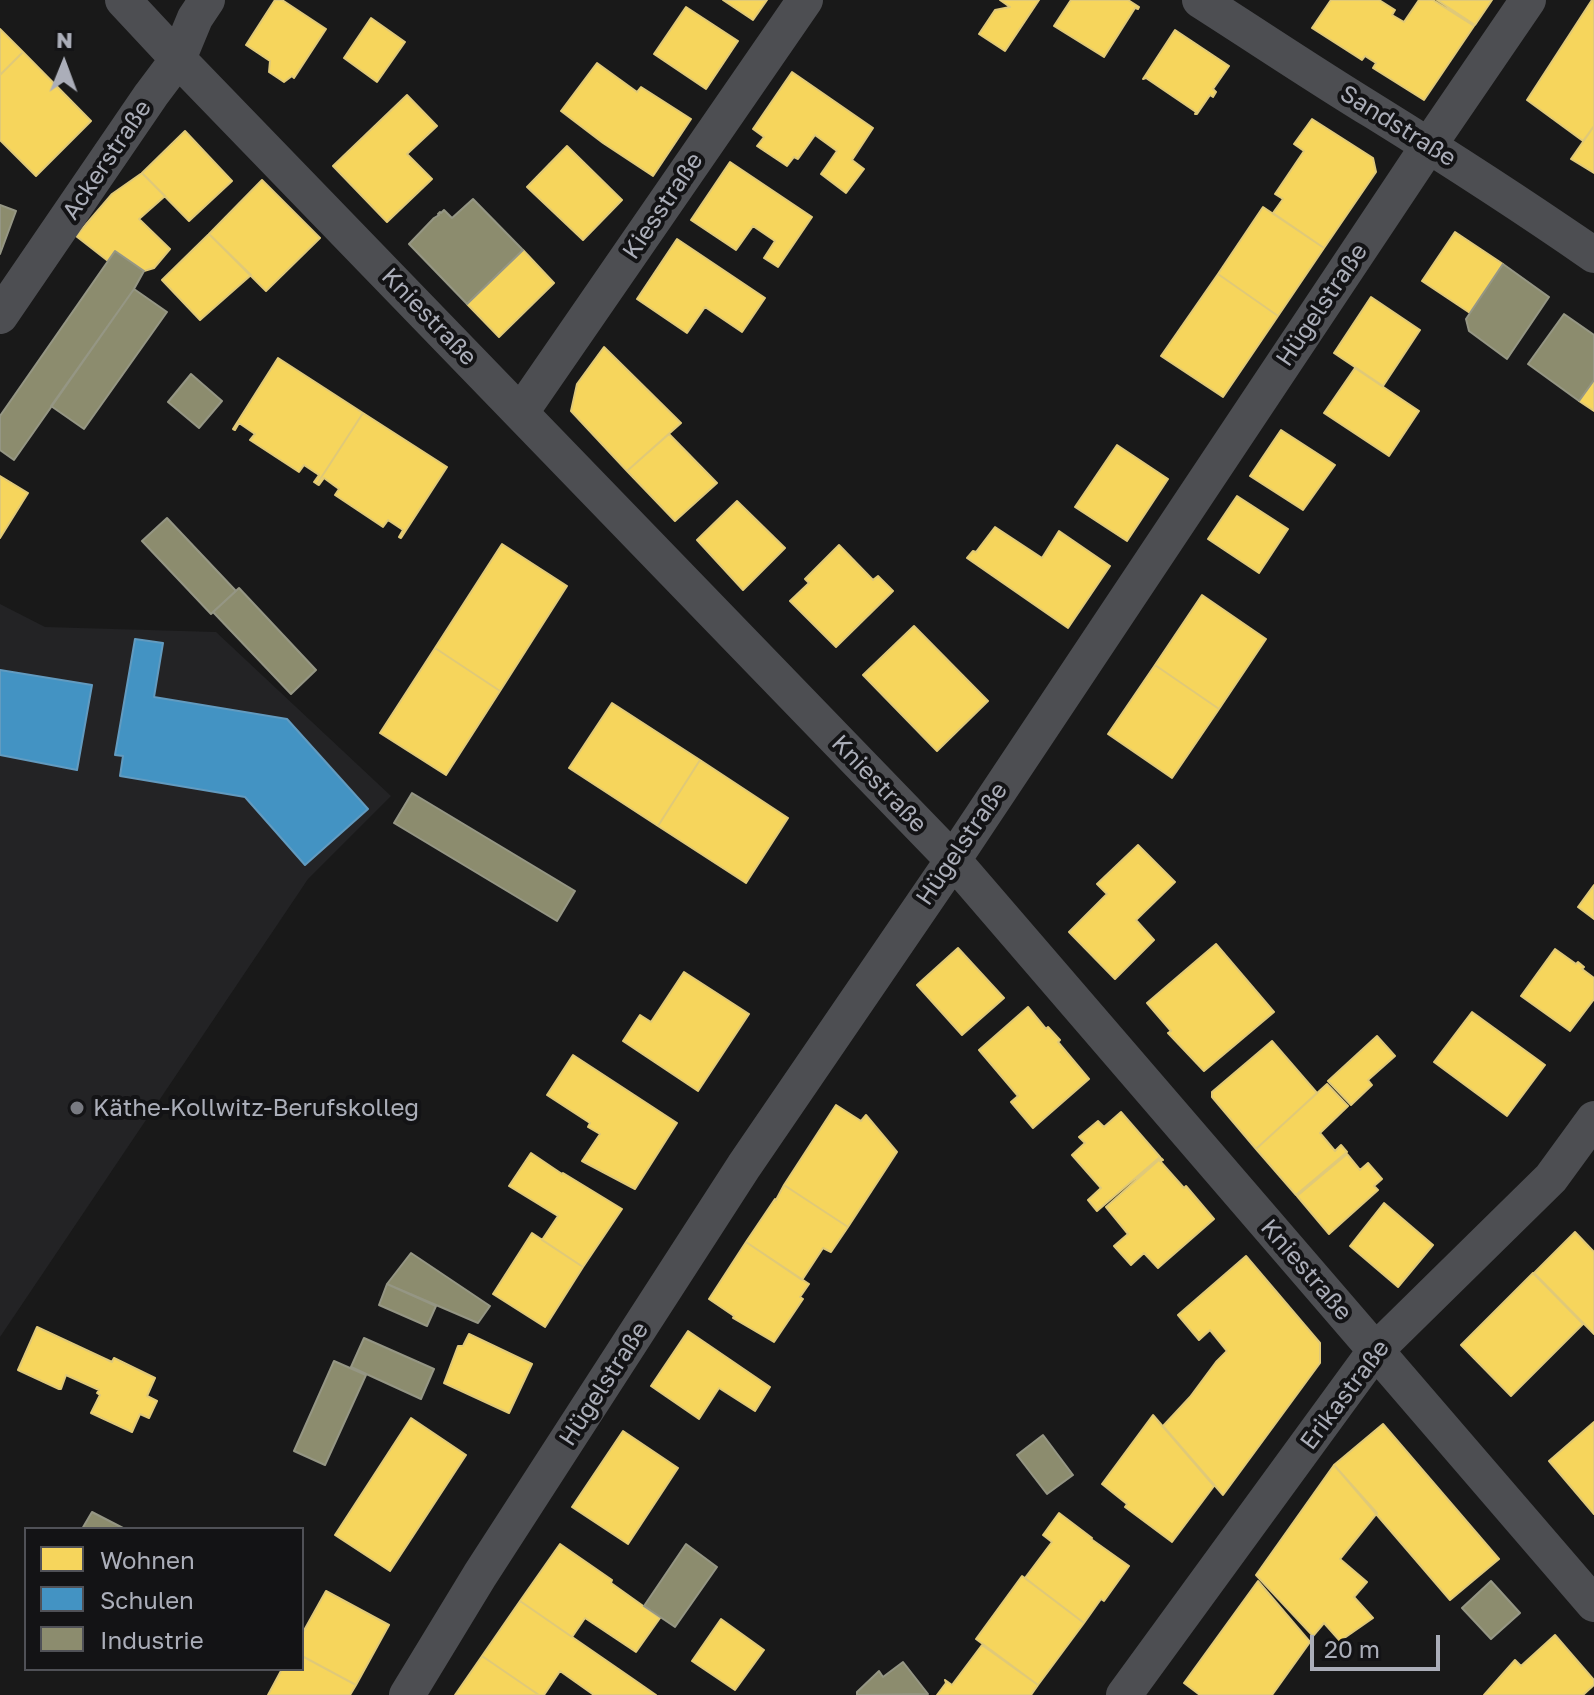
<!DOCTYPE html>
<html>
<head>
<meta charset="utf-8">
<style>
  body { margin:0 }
  #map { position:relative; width:1594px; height:1695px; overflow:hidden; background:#191919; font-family:"Golos Text",sans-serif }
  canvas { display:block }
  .legend { position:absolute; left:24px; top:1527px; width:280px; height:144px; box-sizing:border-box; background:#131315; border:2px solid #505157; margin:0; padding:10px 14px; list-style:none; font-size:24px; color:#abaeb9 }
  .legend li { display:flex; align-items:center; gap:16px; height:40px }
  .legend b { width:40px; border:2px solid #505157 }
  .north { position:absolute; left:24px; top:24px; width:80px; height:80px; -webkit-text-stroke:6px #131315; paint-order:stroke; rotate:1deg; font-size:22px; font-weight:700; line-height:32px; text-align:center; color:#abaeb9 }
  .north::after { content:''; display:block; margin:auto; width:28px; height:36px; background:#abaeb9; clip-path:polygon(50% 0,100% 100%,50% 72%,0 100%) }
  .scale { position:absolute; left:1310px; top:1635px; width:130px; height:36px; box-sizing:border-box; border:4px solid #abaeb9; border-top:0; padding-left:10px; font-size:24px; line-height:28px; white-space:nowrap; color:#abaeb9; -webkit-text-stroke:6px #131315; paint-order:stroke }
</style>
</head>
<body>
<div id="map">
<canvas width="1594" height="1695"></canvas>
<ul class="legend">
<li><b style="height:22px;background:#f6d55c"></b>Wohnen</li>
<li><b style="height:22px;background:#4393c3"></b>Schulen</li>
<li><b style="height:22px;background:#8c8c6e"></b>Industrie</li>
</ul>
<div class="north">N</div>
<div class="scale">20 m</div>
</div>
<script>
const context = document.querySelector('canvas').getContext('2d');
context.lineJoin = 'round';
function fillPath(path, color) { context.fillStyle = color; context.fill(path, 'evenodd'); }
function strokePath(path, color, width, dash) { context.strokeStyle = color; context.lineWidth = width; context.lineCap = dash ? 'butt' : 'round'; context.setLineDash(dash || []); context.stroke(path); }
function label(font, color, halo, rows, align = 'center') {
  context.font = font + ' "Golos Text",sans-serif'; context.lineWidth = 8; context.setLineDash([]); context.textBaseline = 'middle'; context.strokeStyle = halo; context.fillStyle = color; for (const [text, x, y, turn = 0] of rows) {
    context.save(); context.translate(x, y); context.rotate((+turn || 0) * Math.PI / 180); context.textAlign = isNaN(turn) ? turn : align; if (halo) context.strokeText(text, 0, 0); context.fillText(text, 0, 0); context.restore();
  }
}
const built = new Path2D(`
  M0,604L45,627L216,632L391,796L308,879L0,1337Z`);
const homes = new Path2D(`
  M275,0H282L326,29L294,78L292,76L284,82L269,72L270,61L246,45Z
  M723,0H767L753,20Z
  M1000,0H1039L1005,51L979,34L995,10L1010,7Z
  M1071,0H1128L1139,7L1138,9L1135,8L1104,57L1054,26Z
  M1331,0H1379L1395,10L1392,15L1404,22L1419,0H1433L1474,26L1424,100L1373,68L1376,63L1365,56L1362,60L1312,28Z
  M1437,0H1492L1475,25Z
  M1592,0H1594V126L1583,141L1527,100Z
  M686,7L738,41L706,89L654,54Z
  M371,18L405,42L377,82L344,58Z
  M0,29L23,52L0,75Z
  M1175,30L1229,66L1213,89L1216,92L1213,97L1210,95L1197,114H1195L1196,112L1146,78L1143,79Z
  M23,52L91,121L36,176L0,140V75Z
  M597,63L637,92L641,87L691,119L653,176L603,143L561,111Z
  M792,72L873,128L852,160L864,169L846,193L821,174L837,151L815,135L798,159L794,157L787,166L757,146L764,137L753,129Z
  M407,95L437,126L407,154L432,179L387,222L333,166Z
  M1312,119L1373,158L1376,172L1324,248L1273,213L1283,199L1275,194L1304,151L1294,144Z
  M1594,126V173L1571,159Z
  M185,131L232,181L189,221L142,173Z
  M567,146L622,200L583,240L527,187Z
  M730,162L812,217L778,267L764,258L775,241L753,226L736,250L691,220Z
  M142,173L165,196L139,219L170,249L154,268L144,271L115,251L108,261L76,236L112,194Z
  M262,180L320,238L266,291L209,234Z
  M1263,207L1324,248L1278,316L1218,274Z
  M1455,232L1503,264L1470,313L1422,281Z
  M209,234L251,275L200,320L162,280Z
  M677,239L765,298L742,332L705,307L687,333L637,299Z
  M523,250L554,283L499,337L467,304Z
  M1218,274L1278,316L1223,397L1161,356Z
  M1371,297L1420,330L1383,386L1334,353Z
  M604,347L681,423L627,471L571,411L577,384Z
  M278,358L363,413L317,484L314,482L319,475L304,465L299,472L250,440L255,434L239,423L235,430L233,429Z
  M1355,368L1419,411L1389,456L1324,413Z
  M1594,380V411L1579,401Z
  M363,413L447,467L401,538L399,537L403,530L388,520L383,527L335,495L339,489L324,478L319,485L317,484Z
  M1281,430L1335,465L1303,510L1250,476Z
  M669,434L717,483L675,521L627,471Z
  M1117,445L1168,479L1127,541L1075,507Z
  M0,476L28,493L0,538Z
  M1237,496L1288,529L1259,573L1208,539Z
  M737,501L785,548L743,590L697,540Z
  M995,527L1042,558L1059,531L1110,566L1068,628L967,558L973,551L976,552Z
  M502,544L567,586L500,691L435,648Z
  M839,545L873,580L878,576L893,591L836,647L790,601L809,583L805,579Z
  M1202,595L1266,639L1219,709L1155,665Z
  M914,626L988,701L937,751L863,675Z
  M435,648L500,691L446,775L380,733Z
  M1155,665L1219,709L1172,778L1108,734Z
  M612,703L700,760L658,826L569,768Z
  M700,760L788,818L746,883L658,826Z
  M1138,845L1175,882L1136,920L1154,940L1115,979L1069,932L1107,894L1097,884Z
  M1594,885V919L1578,907Z
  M1216,944L1274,1012L1204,1071L1168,1033L1171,1031L1147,1003Z
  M958,948L1004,998L962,1035L917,985Z
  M1555,949L1576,964L1578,962L1584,967L1582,969L1594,978V999L1570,1031L1521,996Z
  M684,972L749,1014L698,1091L623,1041L640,1015L651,1022Z
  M1028,1007L1046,1029L1048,1027L1060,1040L1058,1042L1089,1079L1033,1128L1011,1102L1018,1096L979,1050Z
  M1472,1012L1545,1065L1507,1116L1434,1062Z
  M1377,1036L1395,1056L1368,1080L1372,1085L1351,1105L1328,1081Z
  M1272,1041L1317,1093L1256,1149L1212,1097V1092Z
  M573,1055L677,1123L635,1189L582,1161L600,1134L588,1127L590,1123L547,1095Z
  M1327,1084L1348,1106L1320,1133L1335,1151L1341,1145L1347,1152L1296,1195L1256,1149Z
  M836,1105L861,1121L866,1115L897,1152L848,1227L784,1185Z
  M1121,1112L1160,1157L1097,1211L1088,1200L1101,1188L1072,1155L1085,1143L1079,1137L1098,1121L1104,1127Z
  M531,1153L562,1174L563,1173L622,1209L583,1267L542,1240L558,1216L509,1186Z
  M1347,1154L1360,1170L1368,1163L1382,1179L1374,1186L1378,1190L1329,1234L1297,1196Z
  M1161,1158L1163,1160L1160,1161L1184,1188L1186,1186L1214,1219L1158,1268L1144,1253L1131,1265L1114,1246L1128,1234L1106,1207Z
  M784,1185L848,1227L831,1252L823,1248L802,1280L746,1242L775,1199L776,1200Z
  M1384,1203L1433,1245L1398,1287L1350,1246Z
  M1575,1232L1594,1252V1334L1534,1273Z
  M532,1233L583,1267L545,1327L493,1294Z
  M746,1242L809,1284L800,1297L803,1299L774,1342L733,1318L734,1316L709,1299Z
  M1246,1256L1320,1343V1363L1223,1495L1163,1426L1190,1397L1216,1362L1227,1351L1210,1330L1199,1340L1178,1315Z
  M1533,1273L1583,1324L1511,1396L1461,1345Z
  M37,1327L112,1362L114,1358L155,1378L147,1396L157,1401L149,1418L140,1414L132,1432L91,1413L100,1395L97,1393L99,1390L66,1375L61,1389H59L18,1370Z
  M688,1331L770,1387L755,1411L719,1388L699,1419L651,1386Z
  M469,1334L532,1364L509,1413L444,1383L458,1346H463Z
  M1153,1415L1214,1486L1172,1542L1125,1507L1127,1504L1102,1484Z
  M411,1418L466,1455L390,1571L335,1535Z
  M1594,1422V1514L1549,1461Z
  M1383,1424L1499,1559L1450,1600L1334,1465Z
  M623,1431L678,1468L628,1544L572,1507Z
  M1334,1465L1377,1513L1340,1559L1367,1582L1354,1597L1373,1618L1340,1641L1324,1623L1313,1636L1256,1575Z
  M1059,1513L1092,1538L1091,1539L1129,1566L1104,1601L1101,1599L1084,1623L1025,1578L1052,1542L1043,1535Z
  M560,1544L612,1580L611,1583L660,1618L636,1652L585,1618L572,1637L520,1601Z
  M1022,1576L1084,1623L1038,1685L976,1639Z
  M1258,1581L1310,1642L1272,1695H1200L1184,1683Z
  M326,1591L389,1625L356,1685L302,1656V1634Z
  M520,1601L633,1679L656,1695H594L560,1671L544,1695H539L482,1656Z
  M721,1619L764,1650L735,1690L692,1661Z
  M1555,1635L1594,1680V1685L1583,1695H1484L1515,1660L1521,1666Z
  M982,1645L1038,1685L1031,1695H937L946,1683L945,1680L952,1685Z
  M302,1656L356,1685L350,1695H268L282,1669H302Z
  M482,1656L539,1695H455Z`);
const schools = new Path2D(`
  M135,639L163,643L154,697L287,719L368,809L305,865L245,797L120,776L123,756L115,755Z
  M0,670L92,685L77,770L0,755Z`);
const industry = new Path2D(`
  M473,199L523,250L467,304L409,244L434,218L439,215L438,214L440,212L441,213L444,210L452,218Z
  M0,205L16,211L0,254Z
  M115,251L144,271L134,289L14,460L0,450V416Z
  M1503,264L1549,297L1507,359L1469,331L1466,319Z
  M134,289L167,312L84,429L51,406Z
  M1564,314L1594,335V380L1579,401L1528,364Z
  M191,374L222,401L199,428L168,402Z
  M167,518L236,591L211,614L142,541Z
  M239,588L316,670L291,694L213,612Z
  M412,793L575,891L557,921L394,823Z
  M411,1253L490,1306L478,1323L387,1284Z
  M387,1284L436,1306L427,1326L379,1305Z
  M364,1338L434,1369L421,1399L351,1367Z
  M334,1361L366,1375L325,1465L294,1451Z
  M1043,1435L1073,1475L1047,1494L1017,1455Z
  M92,1512L123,1528L82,1529Z
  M686,1544L717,1567L675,1627L644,1606Z
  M1491,1581L1520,1613L1491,1639L1462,1608Z
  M903,1662L928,1694L857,1695V1692L879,1671L883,1677Z`);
const street = new Path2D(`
  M123,0L178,59L953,860L1594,1604
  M1200,0C1258,37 1316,76 1375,112C1449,158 1522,205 1594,255
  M0,316L151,95L178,59L195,18L207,0
  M521,412L805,0
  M407,1695L480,1575L744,1166L953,860L1429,145L1528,0
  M1124,1695L1375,1351L1551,1178L1594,1119`);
const markers = [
  [77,1108,8,"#787a81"]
];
const streetNames = [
  ["Sandstraße",1398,126,32],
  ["Ackerstraße",107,160,-56],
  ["Kiesstraße",663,206,-56],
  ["Hügelstraße",1322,305,-56],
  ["Kniestraße",429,317,46],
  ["Kniestraße",879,784,46],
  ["Hügelstraße",962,844,-56],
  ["Kniestraße",1306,1270,49],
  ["Hügelstraße",604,1384,-57],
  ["Erikastraße",1345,1395,-53]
];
const poiNames = [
  ["Käthe-Kollwitz-Berufskolleg",93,1108]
];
fillPath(built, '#232325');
fillPath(homes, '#f6d55c');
strokePath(homes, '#e0c978', 2);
fillPath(schools, '#4393c3');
strokePath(schools, '#629bc0', 2);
fillPath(industry, '#8c8c6e');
strokePath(industry, '#959684', 2);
strokePath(street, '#4d4e52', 36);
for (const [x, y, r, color] of markers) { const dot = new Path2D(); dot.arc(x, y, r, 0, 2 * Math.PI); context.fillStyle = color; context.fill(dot); strokePath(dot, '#131315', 3); }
label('24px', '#abaeb9', '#131315', streetNames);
label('24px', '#abaeb9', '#131315', poiNames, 'left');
</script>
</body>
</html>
